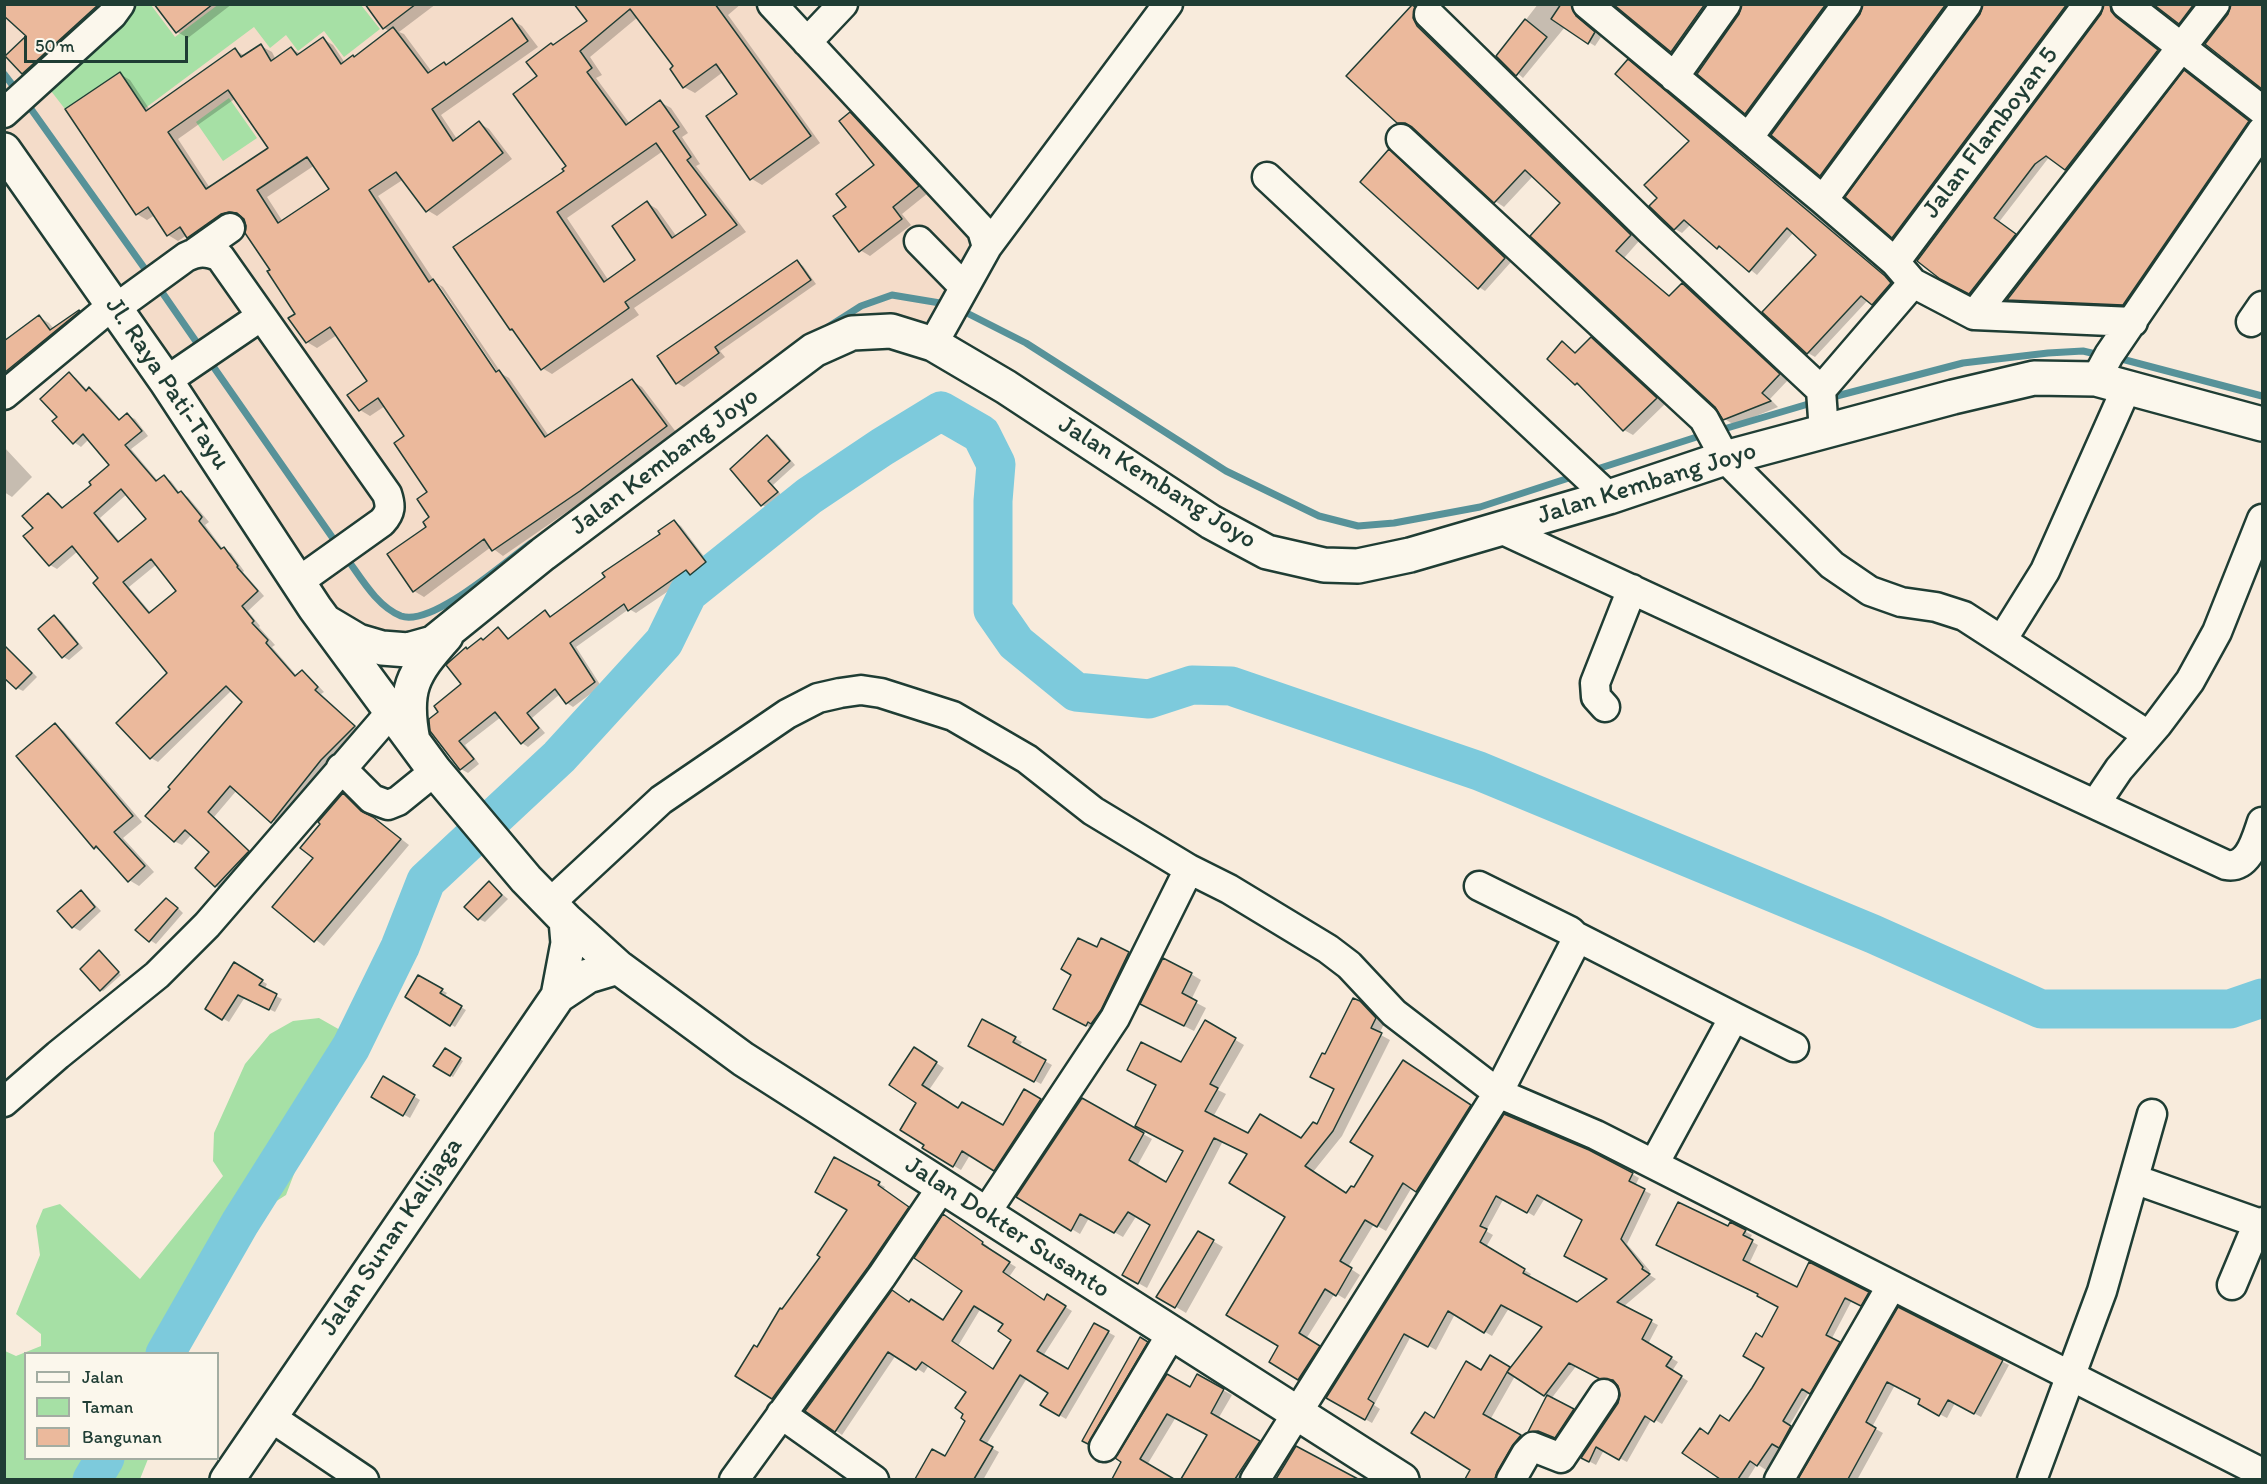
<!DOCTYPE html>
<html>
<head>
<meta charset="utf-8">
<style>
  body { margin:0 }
  #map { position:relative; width:2267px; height:1484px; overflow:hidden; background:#f8ebdc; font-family:Itim,sans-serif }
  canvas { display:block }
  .frame { position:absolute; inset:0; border:6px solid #1f3d34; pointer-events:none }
  .legend { position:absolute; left:24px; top:1352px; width:195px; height:108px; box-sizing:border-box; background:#fbf7ec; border:2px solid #a3ada2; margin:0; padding:8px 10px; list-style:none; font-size:18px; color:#1f3d34 }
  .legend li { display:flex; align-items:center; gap:12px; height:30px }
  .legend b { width:30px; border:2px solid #a3ada2 }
  .scale { position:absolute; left:24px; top:36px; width:164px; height:27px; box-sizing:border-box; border:3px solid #1f3d34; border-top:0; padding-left:8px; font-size:18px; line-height:21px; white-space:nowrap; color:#1f3d34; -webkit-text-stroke:4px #fbf7ec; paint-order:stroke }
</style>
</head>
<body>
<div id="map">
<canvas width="2267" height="1484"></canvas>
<div class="frame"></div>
<ul class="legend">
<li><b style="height:8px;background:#fbf7ec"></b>Jalan</li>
<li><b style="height:16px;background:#a6e0a5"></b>Taman</li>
<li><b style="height:16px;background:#ebb99c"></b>Bangunan</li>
</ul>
<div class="scale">50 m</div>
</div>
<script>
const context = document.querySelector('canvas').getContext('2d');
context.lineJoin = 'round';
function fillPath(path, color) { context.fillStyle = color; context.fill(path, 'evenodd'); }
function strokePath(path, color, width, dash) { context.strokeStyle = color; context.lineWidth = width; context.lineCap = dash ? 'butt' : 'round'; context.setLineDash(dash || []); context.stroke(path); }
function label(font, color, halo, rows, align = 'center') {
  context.font = font + ' Itim,sans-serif'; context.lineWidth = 4.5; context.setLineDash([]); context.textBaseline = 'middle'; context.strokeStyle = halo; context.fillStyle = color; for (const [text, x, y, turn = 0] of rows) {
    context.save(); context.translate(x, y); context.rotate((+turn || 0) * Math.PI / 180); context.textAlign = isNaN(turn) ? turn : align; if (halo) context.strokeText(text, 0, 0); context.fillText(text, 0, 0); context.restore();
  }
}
const built = new Path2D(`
  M4,5H772L982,230L933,344L852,333L450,632L358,641L5,150Z`);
const green = new Path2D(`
  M219,4L361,5L380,29L344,57L324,31L298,51L286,35L270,48L254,27L144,109L120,72L65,109L51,91L119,28L131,5H151L175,37Z
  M229,98L257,138L223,161L196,122Z
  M319,1018L363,1043L302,1153L286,1195L220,1237L181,1300L170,1353L26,1354V1458L148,1459L140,1479H5V1351L16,1356L41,1346V1334L16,1314L40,1255L36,1226L43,1209L60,1204L140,1279L223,1176L213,1161L214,1133L245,1064L270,1034L293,1021Z`);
const shadow = new Path2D(`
  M4,4H113L32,79L23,73L7,56L28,36Z
  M156,4H232L188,38L177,32Z
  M367,4H436L399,32L404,34L432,72L444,64L447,65L512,20L522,26L538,47L441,115L457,139L479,123L489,129L512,159L437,216L427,210L404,179L378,196L435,282L443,287L502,374L509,378L549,436L632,381L642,387L676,432L590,496L503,556L491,547L424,597L414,591L431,518L429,492L406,437L385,406L370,416L360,410L369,382L337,335L317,348L307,342L297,314L244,218L232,220L199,243L187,235L178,241L168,235L155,215L147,220L137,214L120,74L130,80L150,110L235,50L245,56L261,46L272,52L276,60L292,49L301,54L323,39L333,45L345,63L355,58L389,31L384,28ZM236,98L270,148L210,188L178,139ZM315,165L331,190L283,222L267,197ZM435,285H439L501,377L499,379Z
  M576,4H741L728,15L820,143L762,185L752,179L708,116L739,94L723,72L695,93L684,87L675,67L638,17L590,57L602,75L596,78L630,124L660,102L671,108L688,133L682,137L700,164L696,166L746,232L634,308L639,315L552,374L542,368L517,333L511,329L568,167L539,77L554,46L590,21ZM663,151L708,216L677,237L657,209L647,203L637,260L609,281L567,218Z
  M1577,4L1578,14L1583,22L1601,37L1595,46L1565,27L1523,78L1498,56L1538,4Z
  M1616,4H1714L1678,55Z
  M1744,4H1835L1752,116L1699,73L1741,14Z
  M1865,4H1955L1827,179L1773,135L1862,15Z
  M1985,4H2076L1900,240L1847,197L1982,15Z
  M2106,4H2117V16L2122,22L2164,55L2073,173L2050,156L1999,222L2021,239L1977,296L1941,277L2103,15Z
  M2156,4H2203L2186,27Z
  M2232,4H2262V88L2207,44L2229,15Z
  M1412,7L1422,12V24L1427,33L1639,241L1624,258L1671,297L1682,285L1691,290L1788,380L1770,399L1778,407L1734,425L1725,419L1562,203L1533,176L1504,207L1495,201L1415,128H1408L1398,122Z
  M1635,65L1820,218L1897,288L1880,308L1868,300L1815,357L1808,353L1818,255L1793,233L1757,275L1726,250L1718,247L1691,224L1682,233L1675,229L1659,198L1691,141Z
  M2185,72L2257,127L2132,309L2017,304L2009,299Z
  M850,114L860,120L928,193L902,214L911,225L870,256L860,250L848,207L876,165Z
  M1395,155L1511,262L1485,291L1479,287Z
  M797,262L803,266L816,284L720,351L725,357L684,387L677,383Z
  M79,312L89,317L4,387V335L8,340L39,317L49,323L54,329Z
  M1592,339L1601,345L1665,404L1633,435L1624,430L1585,389L1576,384L1562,343L1577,354Z
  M69,374L76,378L88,391L89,389L97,393L121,421L127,415L135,419L148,436L131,449L158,481L164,477L171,481L180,493L188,497L209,522L205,525L223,549L231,553L244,571L243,572L264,596L248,611L260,626L259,627L275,645L272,647L297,676L302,672L309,676L324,692L321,694L361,731L279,825L237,790L214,817L255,856L223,890L216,886L211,852L192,834L182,845L174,841L244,702L232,690L158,762L151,758L118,723L169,673L100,579L78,551L57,569L50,565L35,528L48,494L55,499L64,509L93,485L111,465L89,439L81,447L74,442L59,417ZM127,494L148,519L120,542L100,518ZM157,564L178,591L151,613L129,587Z
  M767,437L774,440L795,465L773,485L783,497L769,509L762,505L732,469Z
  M4,447L32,477L12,497L4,492Z
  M675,522L681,526L712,567L697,578L692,575L636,613L629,609L576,647L601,686L573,707L567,703L560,694L532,718L545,733L528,747L522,743L501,717L465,745L479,764L468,773L461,769L440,712L463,684L468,650L498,629L510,639L545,612L552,617L662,535Z
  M54,617L61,621L83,648L69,660L62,656Z
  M7,649L13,653L37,677L23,691L17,688Z
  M55,725L64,731L142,822L123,838L154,872L139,886L129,880L105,853L95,848Z
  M343,795L352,800L369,817L382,824L409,845L324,946L274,907L315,858Z
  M489,883L508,899L485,922L479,919Z
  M81,892L87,896L101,911L80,931L73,927L59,912Z
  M173,903L183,913L156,944L150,940Z
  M1102,940L1135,957L1093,1029L1055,1008Z
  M102,954L121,975L103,991L100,989Z
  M235,964L267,984L264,990L282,999L275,1012L245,997L229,1022L207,1009Z
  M1191,974L1201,980L1191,1000L1206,1008L1194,1031L1152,1010Z
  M419,977L447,993L444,997L466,1010L455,1027L407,996Z
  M1354,1000L1369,1008L1384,1024L1379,1034L1390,1040L1342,1136L1313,1172L1347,1194L1354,1189L1375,1155L1412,1067L1479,1111L1426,1196L1412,1187L1386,1231L1374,1224L1348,1267L1360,1275L1345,1299L1335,1293L1306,1339L1328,1352L1308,1384L1271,1362L1280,1346L1287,1216L1249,1154L1223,1141L1147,1288L1124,1275L1152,1225L1137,1215L1123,1237L1089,1218L1080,1234L1018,1197L1082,1100L1152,1139L1137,1166L1167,1184L1185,1150L1181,1064L1205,1022L1244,1045L1218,1090L1226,1094L1213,1117L1249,1135L1301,1140L1318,1126L1336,1089L1325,1056Z
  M983,1021L1022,1042L1019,1047L1052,1065L1041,1084L970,1046Z
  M445,1050L463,1061L453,1077L435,1065Z
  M921,1053L944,1068L929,1090L959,1109L1003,1127L1025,1091L1048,1105L1002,1174L970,1155L961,1170L924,1148L926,1145L918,1103Z
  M384,1078L420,1100L410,1118L373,1097Z
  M1505,1116L1632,1174L1639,1178L1635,1186L1651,1194L1627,1244L1650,1271L1648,1274L1656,1279L1623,1307L1658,1325L1648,1344L1678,1362L1672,1371L1688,1381L1662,1424L1652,1418L1627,1462L1604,1450L1596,1465L1583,1458L1619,1404L1622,1395L1617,1383L1608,1382L1577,1365L1551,1399L1580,1414L1562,1440L1546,1434L1536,1435L1530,1431L1547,1396L1515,1376L1490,1420L1528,1441L1504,1480H1466L1472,1470L1435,1419L1482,1372L1490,1357L1511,1369L1544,1326L1509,1308L1492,1336L1455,1314L1436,1350L1411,1336L1374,1405L1380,1409L1372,1423L1328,1398ZM1504,1198L1534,1216L1545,1198L1584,1220L1610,1279L1577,1304L1529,1278L1531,1274L1486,1247L1493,1235L1486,1231Z
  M835,1159L885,1187L883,1190L914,1212L779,1402L737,1376L822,1257L849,1209Z
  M950,1220L989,1247L987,1249L1016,1267L1009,1277L1045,1301L1054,1300L1072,1311L1043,1356L1068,1371L1095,1325L1115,1336L1066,1419L1042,1405L1050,1392L1027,1378L986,1445L999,1452L983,1480H926L919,1476L945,1458L967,1420L968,1391L929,1365L924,1373L896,1355L842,1435L807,1410L910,1303L944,1322L964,1291ZM981,1308L1005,1324L1013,1340L994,1370L958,1346Z
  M1731,1224L1752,1235L1749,1240L1758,1245L1749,1264L1797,1289L1868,1293L1874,1297L1868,1308L1852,1300L1831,1340L1845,1347L1817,1396L1809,1392L1789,1426L1797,1431L1772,1474L1757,1464L1747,1480H1715L1717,1476L1709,1435L1730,1423L1766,1367L1763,1339L1780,1307L1760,1293L1664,1248L1729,1228Z
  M1199,1233L1223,1247L1186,1313L1158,1296Z
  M1899,1309L2009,1365L1981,1417L1955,1403L1947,1418L1920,1404L1922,1399L1895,1385L1872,1427L1883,1433L1857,1480H1800Z
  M1140,1339L1153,1346L1095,1446L1084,1440Z
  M1197,1376L1232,1395L1218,1419L1267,1447L1248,1480H1180L1209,1435L1176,1417L1147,1465L1172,1480H1114L1123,1461L1117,1458L1190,1389Z
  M1297,1448L1333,1468L1326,1480H1278Z`);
const stream = new Path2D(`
  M4,74L17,91
  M26,102L150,276
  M157,285L202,350
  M959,309L1026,343L1226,471L1319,516L1358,526L1394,523L1480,507L1575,476
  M828,327L861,306L892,295L946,304
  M2114,357L2262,396
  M208,359L339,547
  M1829,398L1963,363L2048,353L2083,351L2100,355
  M1717,431L1815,402
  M1591,471L1706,434
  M345,556C360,576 376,606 401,616C432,627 505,562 531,543`);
const river = new Path2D(`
  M165,1354L240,1223L351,1047L400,947L426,881L559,757L664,642L688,593L809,496L882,447L941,411L981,434L996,464L993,501V610L1016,643L1076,692L1149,699L1192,685L1231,686L1479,771L1873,934L2041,1009H2230L2262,998
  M92,1480L105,1458`);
const building = new Path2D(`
  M4,4H99L22,74L5,56L26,36L4,16Z
  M154,4H213L176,33Z
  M365,4H416L383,29Z
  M574,4H715L811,136L750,180L706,116L737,94L716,64L683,88L670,69L673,66L630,9L580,51L592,68L587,72L626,125L660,100L679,127L673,131L691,157L687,160L737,225L625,302L629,308L541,370L512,329L510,330L453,247L564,171L562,169L566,166L513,94L537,76L526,62L551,43L553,45L587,21ZM656,143L706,215L672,238L647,201L612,226L635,260L604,282L557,212Z
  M1561,4H1571L1576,16L1595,32L1588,44L1551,19Z
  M1613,4H1705L1671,52Z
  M1742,4H1826L1745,114L1697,74L1739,14Z
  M1863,4H1946L1820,176L1771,135L1860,14Z
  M1983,4H2067L1892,238L1845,197L1980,14Z
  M2104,4H2110L2111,11L2116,17L2158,50L2065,170L2046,156L2035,164L1994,218L2016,234L1969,294L1940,279L1917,261L2101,14Z
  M2153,4H2194L2179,24Z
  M2231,4H2262V89L2205,44L2228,14Z
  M1412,5L1415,7L1413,18L1417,26L1631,235L1616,251L1669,296L1682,283L1780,374L1762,393L1771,401L1723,420L1715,407L1530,236L1560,203L1525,170L1494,203L1412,127L1405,123H1397L1346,76Z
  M512,18L528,41L432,109L453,141L479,121L503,153L426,212L396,172L369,190L429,282L433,279L496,372L499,370L545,437L632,379L667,426L580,491L492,551L484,539L413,592L387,554L426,527L423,522L429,517L417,499L427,492L394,443L404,436L378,398L359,411L347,395L367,381L330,327L306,343L288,318L295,314L267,271L270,270L245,233L246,226L244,219L237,213L229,212L221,214L187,238L180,227L167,236L148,207L136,215L65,109L120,72L146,111L235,48L241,57L261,44L271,61L291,47L297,55L323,37L341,64L353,55L354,57L393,27L428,73L444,62L446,65ZM228,90L268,148L206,189L168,132ZM307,157L329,189L278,223L257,190Z
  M1525,19L1547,37L1516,76L1496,56Z
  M1628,59L1885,276L1891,283L1872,305L1861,296L1807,354L1762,312L1816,255L1787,228L1749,272L1719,246L1717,249L1684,220L1674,230L1649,206L1657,198L1644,185L1689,141L1615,74Z
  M2184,70L2249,121L2123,305L2007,300Z
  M850,112L919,186L893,207L902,219L859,252L833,216L846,207L836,194L874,165L839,121Z
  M1389,149L1505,258L1478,289L1360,182Z
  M797,260L811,280L715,347L719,353L676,384L657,356Z
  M79,310L80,311L4,373V341L39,315L50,330Z
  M1591,337L1657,398L1623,431L1577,383L1575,385L1547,359L1562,341L1575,353Z
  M69,372L86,391L89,387L119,420L127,413L142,431L125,445L156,481L164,475L178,493L181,491L202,517L199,521L221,549L224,547L238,566L237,567L258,591L242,606L254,621L252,623L268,640L266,643L295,676L302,670L318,687L315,690L355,726L321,760L271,823L230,786L208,812L249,851L215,887L195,868L209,852L185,830L174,842L145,816L170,789L168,787L242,702L226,686L150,759L116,723L167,673L93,583L98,578L72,546L49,566L23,536L33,528L22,516L48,493L62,508L91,485L89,482L109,465L83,434L73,444L52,421L57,417L40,399ZM121,489L146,519L118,542L94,513ZM151,559L176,591L149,613L123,582Z
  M767,435L790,461L768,481L778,492L761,506L730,469Z
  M674,520L706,562L690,575L686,570L628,611L624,604L570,643L595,682L566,704L555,689L527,713L539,728L521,744L495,712L459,741L474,759L460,770L430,731L429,721V719L438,712L434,706L461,684L446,665L448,663L466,647L467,649L481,638L483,640L498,627L508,639L545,610L550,617L605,577L602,573L660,534L658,531Z
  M54,615L78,644L62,658L38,629Z
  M4,645L32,673L16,689L4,678Z
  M55,723L133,816L114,832L145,866L128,882L96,846L94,849L16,756Z
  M343,793L361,811L373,817L401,839L314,942L272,907L313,858L300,848L320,824L318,822Z
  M489,881L502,895L478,920L464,907Z
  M81,890L95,907L72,928L57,911Z
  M166,898L178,908L149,942L135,930Z
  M1078,938L1097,947L1101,938L1129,952L1101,1010L1091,1024L1088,1022L1086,1026L1053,1009L1071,975L1061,969Z
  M99,950L119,972L100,991L80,969Z
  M1163,958L1192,973L1182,993L1197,1001L1184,1026L1140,1004Z
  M234,962L263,980L259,985L277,994L269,1010L238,995L222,1020L205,1009Z
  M418,975L443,989L440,993L462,1006L450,1026L405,997Z
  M1353,998L1360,1001L1376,1018L1371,1028L1382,1033L1333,1131L1305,1166L1346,1193L1351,1186L1354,1187L1373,1156L1350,1142L1403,1060L1471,1105L1416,1192L1403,1183L1377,1227L1365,1220L1340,1261L1352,1268L1336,1296L1325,1289L1299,1333L1320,1346L1298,1380L1269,1362L1278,1346L1226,1315L1285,1217L1229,1183L1247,1154L1214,1138L1138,1284L1122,1275L1150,1225L1128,1212L1114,1233L1080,1214L1071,1231L1016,1197L1082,1098L1144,1133L1129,1160L1166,1182L1183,1151L1135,1126L1156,1085L1127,1070L1141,1042L1181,1062L1205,1020L1236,1038L1210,1084L1218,1088L1205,1111L1248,1133L1260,1114L1301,1138L1313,1122L1317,1124L1334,1089L1310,1077L1322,1053L1325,1054Z
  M982,1019L1016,1037L1013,1042L1046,1060L1034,1082L968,1046Z
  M914,1047L937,1062L922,1085L958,1108L962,1102L1003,1125L1024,1089L1041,1099L994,1171L962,1151L953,1167L922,1148L924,1145L900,1130L916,1103L889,1085Z
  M445,1048L461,1058L450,1076L433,1066Z
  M383,1076L415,1095L403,1116L371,1097Z
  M1504,1114L1589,1150L1633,1173L1629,1181L1645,1189L1621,1239L1643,1267L1642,1269L1650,1274L1617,1302L1652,1320L1642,1339L1672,1357L1666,1366L1682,1376L1654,1422L1645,1416L1619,1460L1596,1447L1589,1462L1581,1458L1618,1403L1620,1395L1618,1386L1613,1380L1600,1379L1569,1363L1544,1396L1507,1372L1542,1327L1501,1305L1484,1333L1448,1311L1428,1347L1404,1334L1368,1399L1374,1403L1365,1420L1326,1398ZM1537,1195L1582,1220L1564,1256L1607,1279L1577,1302L1523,1273L1525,1269L1480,1242L1487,1229L1480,1226L1496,1196L1527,1213Z
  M834,1157L880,1182L878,1185L909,1207L868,1267L772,1399L735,1376L754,1345L757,1347L780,1308L782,1309L820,1257L817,1255L847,1210L815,1192Z
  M1678,1202L1728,1226L1730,1222L1746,1230L1743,1235L1753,1240L1743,1260L1797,1287L1809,1262L1869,1292L1861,1306L1845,1298L1826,1335L1840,1342L1810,1394L1802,1389L1783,1421L1791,1426L1779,1448L1772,1444L1757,1466L1750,1461L1738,1479H1720L1682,1453L1700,1428L1708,1434L1720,1415L1729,1421L1752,1388L1764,1368L1743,1356L1756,1333L1762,1337L1778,1307L1757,1296L1758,1294L1656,1245Z
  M943,1214L983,1242L982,1244L1010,1262L1003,1272L1044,1300L1047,1294L1066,1306L1037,1351L1068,1369L1094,1323L1109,1331L1059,1416L1040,1405L1048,1393L1020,1375L980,1440L993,1447L974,1479H915L932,1449L945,1456L965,1421L961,1418L963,1414L955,1408L966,1392L922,1362L916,1370L888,1352L835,1432L805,1411L892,1290L909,1302L911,1299L943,1320L962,1291L914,1258ZM974,1306L1003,1324L998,1331L1011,1340L993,1369L952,1341Z
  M1198,1231L1214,1240L1175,1308L1156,1297Z
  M1898,1307L2003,1360L1974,1414L1948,1400L1939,1416L1918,1404L1920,1399L1887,1382L1866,1422L1876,1428L1848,1479H1798Z
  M1140,1337L1148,1342L1088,1444L1082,1441Z
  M1490,1355L1510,1367L1483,1414L1521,1435L1512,1446L1497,1472L1495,1479H1465L1470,1470L1411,1433L1425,1412L1434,1418L1466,1361L1481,1370Z
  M1167,1374L1190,1387L1197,1374L1224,1389L1211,1413L1260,1441L1235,1479H1181L1207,1435L1167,1414L1140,1459L1174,1479H1112L1121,1462L1115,1458Z
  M1547,1395L1574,1409L1555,1438L1538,1431L1528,1432Z
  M1296,1446L1358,1479H1276Z`);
const minor = new Path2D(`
  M772,4L982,230L987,247
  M1587,4L1823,200L1895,262L1913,283L1974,315L2133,322
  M2126,4L2262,110
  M1429,14L1651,231L1821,390L1824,432
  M807,42L843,4
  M1674,77L1726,4
  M4,113L112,15L120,4
  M1748,138L1847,4
  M1401,139L1704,419L1725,458L1832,565L1870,591L1901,602L1936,607L1964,616L2148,735
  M1267,177L1609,497
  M1823,200L1967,4
  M919,241L964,287
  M196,252L230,228
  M1895,262L2088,4
  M116,308L186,257C198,251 207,251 220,257L387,494C391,506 391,512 382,522L298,582
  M1974,315L2215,4
  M2251,322L2262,306
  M933,344L987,247L1168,4
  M2096,379L2109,355L2262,131
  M166,381L260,317
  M1821,390L1913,283
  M4,395L114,304
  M1501,529L2226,865C2249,869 2256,839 2262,822
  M2002,640L2045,571L2126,389
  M1605,707L1596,697L1595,683L1632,589
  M341,768L372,799L388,805L398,801L435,771
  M2096,803L2119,769L2157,725L2190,681L2217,632L2262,519
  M550,903L661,800L787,714L818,698L840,693L861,690L881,693L953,716L1027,759L1093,811L1189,869L1229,889L1328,949L1349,965L1394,1013L1498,1093L1596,1135L2262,1473
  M1575,936L1734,1017L1654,1164
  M1734,1017L1794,1047
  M4,1102L58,1055L157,975L207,925L391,712
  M2134,1179L2258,1223L2262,1222
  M985,1214L1115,1018L1189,869
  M2232,1285L2258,1223
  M781,1414L874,1480
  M269,1416L364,1480
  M1104,1447L1172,1333
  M734,1480L882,1276L942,1187
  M1255,1480L1498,1093L1575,943V936L1570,931L1479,886
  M1511,1480L1526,1454L1533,1447L1561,1458L1604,1394
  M1779,1480L1892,1285
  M2032,1480L2102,1291L2152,1114`);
const major = new Path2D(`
  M4,150L166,381L315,608L435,771L526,879L566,920L618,967L743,1059L1402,1480
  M326,622L358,641L382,648L408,650L433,643L543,554L814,350L852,333L891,331L933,344L1006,387L1211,522L1267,552L1324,565L1358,566L1410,555L1609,497L1725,458L1953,397L2034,378L2096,379L2262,424
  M413,741C403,690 412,674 446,636
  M558,996L568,943L566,920
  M227,1480L558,996L588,976L618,967`);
const streetNames = [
  ["Jalan Flamboyan 5",1991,133,-53],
  ["Jl. Raya Pati-Tayu",167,384,56],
  ["Jalan Kembang Joyo",665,462,-37],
  ["Jalan Kembang Joyo",1157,483,32],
  ["Jalan Kembang Joyo",1647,484,-17],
  ["Jalan Dokter Susanto",1007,1228,33],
  ["Jalan Sunan Kalijaga",392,1237,-56]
];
fillPath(built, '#f4dcc9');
fillPath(green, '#a6e0a5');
fillPath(shadow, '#0003');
strokePath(stream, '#579299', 7);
strokePath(river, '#7dcadc', 39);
fillPath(building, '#ebb99c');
strokePath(building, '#1f3d34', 1.5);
strokePath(minor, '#1f3d34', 33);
strokePath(major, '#1f3d34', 38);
strokePath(minor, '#fbf7ec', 28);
strokePath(major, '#fbf7ec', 33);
label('26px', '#1f3d34', '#fbf7ec', streetNames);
</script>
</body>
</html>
